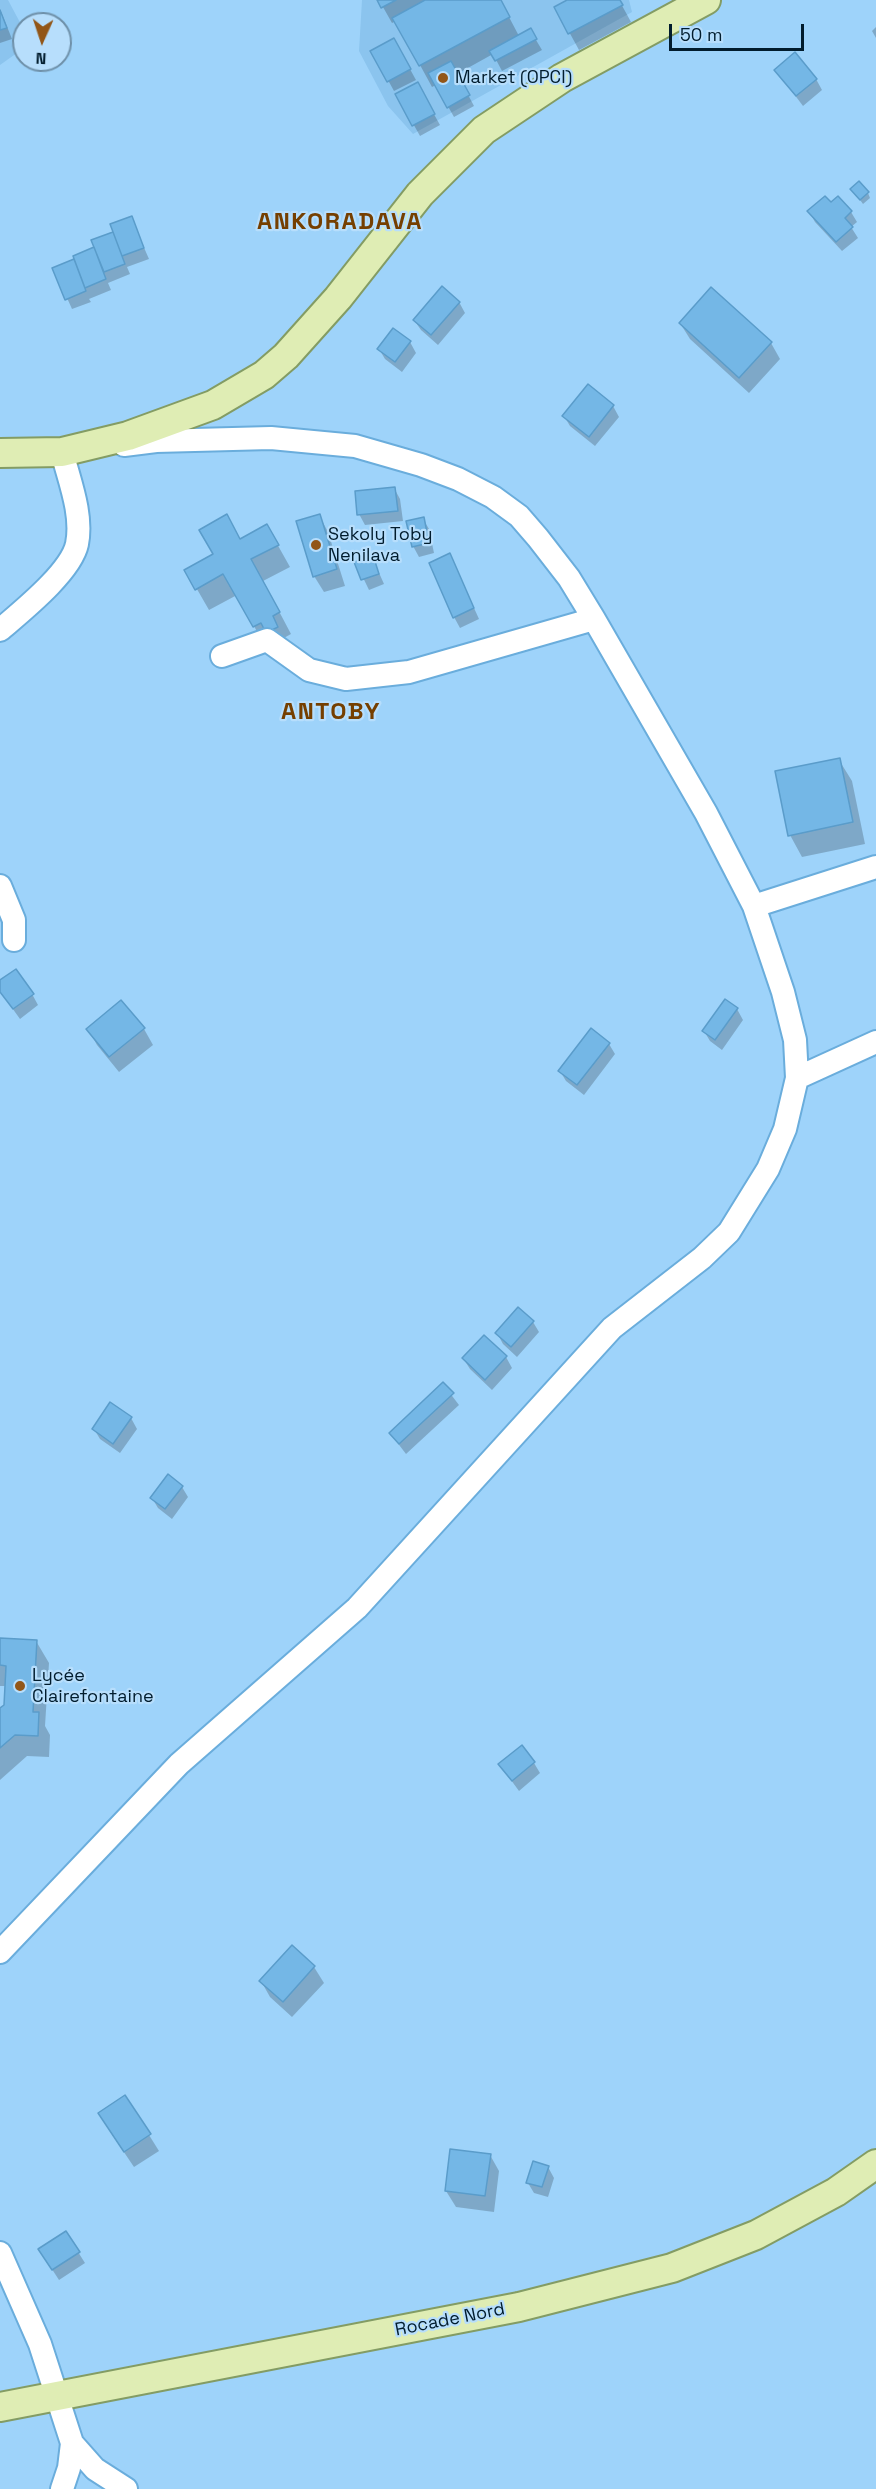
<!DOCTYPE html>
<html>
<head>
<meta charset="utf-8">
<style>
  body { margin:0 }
  #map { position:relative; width:876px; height:2489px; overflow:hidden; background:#9ed3fa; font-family:"Space Grotesk",sans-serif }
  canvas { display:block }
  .north { position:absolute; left:12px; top:12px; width:60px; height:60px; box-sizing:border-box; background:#b7defc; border:2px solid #6e90a9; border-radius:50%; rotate:183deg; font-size:16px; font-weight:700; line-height:24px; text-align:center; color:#011c2d }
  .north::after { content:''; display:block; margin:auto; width:21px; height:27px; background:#925618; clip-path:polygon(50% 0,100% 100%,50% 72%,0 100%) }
  .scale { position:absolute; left:669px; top:24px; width:135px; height:27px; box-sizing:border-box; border:3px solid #011c2d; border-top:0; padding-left:8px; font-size:18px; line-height:21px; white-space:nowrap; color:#011c2d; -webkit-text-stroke:4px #b7defc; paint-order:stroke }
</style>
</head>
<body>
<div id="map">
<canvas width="876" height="2489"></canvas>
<div class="north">N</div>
<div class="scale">50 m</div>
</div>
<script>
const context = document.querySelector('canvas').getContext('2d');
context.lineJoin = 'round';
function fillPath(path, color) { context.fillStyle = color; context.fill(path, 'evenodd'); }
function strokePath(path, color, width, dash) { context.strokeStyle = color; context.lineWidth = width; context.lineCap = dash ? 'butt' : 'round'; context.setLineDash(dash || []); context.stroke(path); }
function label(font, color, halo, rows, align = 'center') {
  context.font = font + ' "Space Grotesk",sans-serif'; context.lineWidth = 4.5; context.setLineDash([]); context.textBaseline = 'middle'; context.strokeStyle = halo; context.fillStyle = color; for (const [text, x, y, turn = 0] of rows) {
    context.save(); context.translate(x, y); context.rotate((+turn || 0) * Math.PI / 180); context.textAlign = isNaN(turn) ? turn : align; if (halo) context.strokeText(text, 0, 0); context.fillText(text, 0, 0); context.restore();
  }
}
const built = new Path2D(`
  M0,0H8L24,30V48L0,65Z
  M362,0H629L632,12L413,134L388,106L359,51Z`);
const shadow = new Path2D(`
  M379,0H500L519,36L530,30L542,50L502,71L493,54L457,74L474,106L454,117L436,85L432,87L396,21L392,23Z
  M570,0H619L631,22L579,50L556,8Z
  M0,9L12,39L0,43Z
  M876,27V38L872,31Z
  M394,40L416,80L394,91L372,51Z
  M776,70L816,79L822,90L803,106Z
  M417,84L440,125L420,136L397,95Z
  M852,189L868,193L870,198L863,204Z
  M831,204L851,212L857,222L851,227L858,238L842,251L815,222L809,211Z
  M131,218L149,259L127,267L130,274L108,283L111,290L89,299L91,302L72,309L54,269L76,260L96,248Z
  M459,302L465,313L438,345L421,330L414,320Z
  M680,323L771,343L780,359L749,393L690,339Z
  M410,342L416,353L402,372L385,359L379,349Z
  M613,406L619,417L595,446L570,426L564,416Z
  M394,488L400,499L403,521L365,525L359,514Z
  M319,515L328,532L345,586L324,592L314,576Z
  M423,519L429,529L434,553L419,557L413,546Z
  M267,526L290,567L263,581L291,634L266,648L237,595L209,610L186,570Z
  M372,557L384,584L369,590L356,563Z
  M455,566L479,619L460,628L454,617Z
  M839,760L852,781L865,844L802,857L790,835Z
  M0,982L32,994L38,1005L20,1019L0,991Z
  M725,1001L737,1009L743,1020L722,1050L710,1041L704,1031Z
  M88,1029H144L153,1045L119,1072L97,1045Z
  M609,1044L615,1054L584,1095L566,1081L560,1071Z
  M533,1322L539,1332L517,1357L503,1344L497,1333Z
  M484,1337L506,1357L512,1368L492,1390L470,1369L463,1358Z
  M443,1384L459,1405L406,1454L390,1433Z
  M131,1418L137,1429L120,1453L100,1439L94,1429Z
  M182,1487L188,1497L172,1519L158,1508L152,1498Z
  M0,1639L36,1641L49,1663L45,1726L50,1735L49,1757L27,1756L0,1780V1710L5,1706L7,1686H0Z
  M534,1763L540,1773L519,1791L500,1765Z
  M292,1947L314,1967L324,1983L292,2017L270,1997L261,1981Z
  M109,2130L149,2135L159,2151L134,2167Z
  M490,2155L499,2171L494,2212L456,2207L446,2191Z
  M548,2167L554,2178L548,2197L534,2193L528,2183Z
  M66,2233L85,2263L59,2280L46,2260Z`);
const building = new Path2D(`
  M377,0H396L381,8Z
  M425,0H501L510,17L419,66L392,18Z
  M567,0H620L623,5L568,34L554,7Z
  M0,10L7,28L0,30Z
  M531,28L537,39L495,61L489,51Z
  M394,38L411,69L387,82L370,51Z
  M795,52L817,79L796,96L774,70Z
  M451,61L470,95L447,108L428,73Z
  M418,82L435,114L412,126L395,94Z
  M859,181L869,192L860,200L850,189Z
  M825,196L831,202L838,196L852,211L845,218L853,227L836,242L807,211Z
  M132,216L144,248L122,256L110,224Z
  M113,232L125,264L104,272L91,240Z
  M94,247L106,279L85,288L73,256Z
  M74,259L86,291L65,300L52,268Z
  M442,286L460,302L431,335L413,320Z
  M711,287L772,342L739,378L679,323Z
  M393,328L411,341L395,362L377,349Z
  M588,384L614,405L589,437L562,416Z
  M395,487L398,511L357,515L355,491Z
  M227,514L240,539L267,524L279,545L251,559L280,612L273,616L278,627L266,633L261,623L253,627L223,574L195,590L184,570L213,554L199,530Z
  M320,514L337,569L313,577L296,521Z
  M424,517L429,543L412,547L406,521Z
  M450,553L474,608L453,618L429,563Z
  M373,555L379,574L361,580L354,562Z
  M840,758L853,822L788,836L775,771Z
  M16,969L34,994L13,1009L0,992V980Z
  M725,999L738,1008L715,1040L702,1031Z
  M121,1000L145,1028L109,1057L86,1029Z
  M591,1028L610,1043L577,1085L558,1071Z
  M518,1307L534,1321L511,1347L495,1333Z
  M484,1335L507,1356L485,1380L462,1358Z
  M443,1382L454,1393L399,1444L389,1433Z
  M110,1402L132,1417L113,1444L92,1429Z
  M168,1474L183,1486L165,1509L150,1498Z
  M0,1638L37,1640L33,1712H39L38,1736L15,1735L0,1748V1708L4,1705L6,1666L0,1665Z
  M522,1745L535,1762L512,1781L498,1764Z
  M292,1945L315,1966L283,2002L259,1981Z
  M125,2095L151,2134L124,2152L98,2113Z
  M450,2149L491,2154L485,2196L445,2191Z
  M533,2161L549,2166L542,2187L526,2183Z
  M66,2231L80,2252L52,2270L38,2249Z`);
const minor = new Path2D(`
  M0,630C22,611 71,572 77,544C83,514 69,480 62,452L77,450
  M222,656L267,640L309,670L346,679L409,672L594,619
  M0,886L14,920V940
  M754,906L876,867
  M797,1078L876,1042
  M0,1952L179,1764L357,1608L612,1328L702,1258L729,1232L768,1169L785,1129L797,1078L795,1040L783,992L754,906L706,813L594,619L569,578L538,538L519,516L493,497L458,479L421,465L355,446L271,438L156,441L124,445
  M0,2253L40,2344L72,2443L69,2468L62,2489
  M72,2443L95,2469L126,2489`);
const major = new Path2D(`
  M0,453L62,452L128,436L213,405L264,375L286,356L338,298L420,194L484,130L562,78L706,0
  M0,2407L519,2307L672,2268L756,2235L836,2192L876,2164`);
const markers = [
  [443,78,6,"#925618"],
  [316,545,6,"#925618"],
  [20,1686,6,"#925618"]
];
const poiNames = [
  ["Market (OPCI)",455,78],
  ["Sekoly Toby",328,535],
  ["Nenilava",328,556],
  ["Lycée",32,1676],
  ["Clairefontaine",32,1697]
];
const streetNames = [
  ["Rocade Nord",450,2320,-11]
];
const districtNames = [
  ["ANKORADAVA",340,222],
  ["ANTOBY",331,712]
];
fillPath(built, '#8bc4ee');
fillPath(shadow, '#0003');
fillPath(building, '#74b7e6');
strokePath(building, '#5a9cca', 1.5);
strokePath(minor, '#6aaddc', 26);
strokePath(major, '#839c64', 32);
strokePath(minor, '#fff', 22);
strokePath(major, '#dfedb4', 28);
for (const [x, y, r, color] of markers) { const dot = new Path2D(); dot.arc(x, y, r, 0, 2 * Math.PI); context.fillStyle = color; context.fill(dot); strokePath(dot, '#b7defc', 2); }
label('18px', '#011c2d', '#b7defc', poiNames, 'left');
label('18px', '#011c2d', '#b7defc', streetNames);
context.letterSpacing = '1.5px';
label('bold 24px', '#753f00', '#b7defc', districtNames);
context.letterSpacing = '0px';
</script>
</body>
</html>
